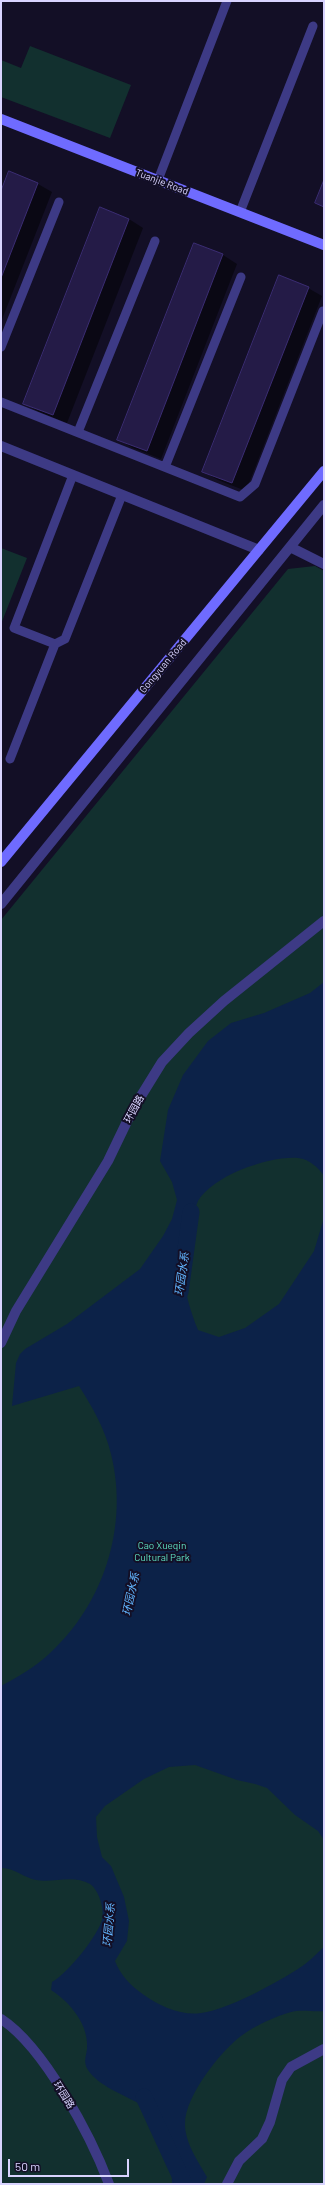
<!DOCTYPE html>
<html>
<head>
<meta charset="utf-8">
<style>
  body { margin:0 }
  #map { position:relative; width:325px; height:2185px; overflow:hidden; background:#130f26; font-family:Barlow,sans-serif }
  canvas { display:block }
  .frame { position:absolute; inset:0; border:2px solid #d9d4ff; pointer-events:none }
  .scale { position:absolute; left:8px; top:2159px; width:121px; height:18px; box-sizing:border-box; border:2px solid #d9d4ff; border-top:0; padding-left:5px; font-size:12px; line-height:14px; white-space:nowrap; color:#d9d4ff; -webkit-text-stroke:3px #130f26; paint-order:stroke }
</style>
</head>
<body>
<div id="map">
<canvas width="325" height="2185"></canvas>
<div class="frame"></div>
<div class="scale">50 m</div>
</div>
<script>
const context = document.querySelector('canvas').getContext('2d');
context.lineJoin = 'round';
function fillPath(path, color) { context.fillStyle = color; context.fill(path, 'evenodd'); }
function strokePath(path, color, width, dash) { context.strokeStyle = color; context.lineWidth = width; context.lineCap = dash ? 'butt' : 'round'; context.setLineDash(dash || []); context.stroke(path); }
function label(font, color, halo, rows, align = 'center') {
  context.font = font + ' Barlow,"Noto Sans SC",sans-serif'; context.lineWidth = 4; context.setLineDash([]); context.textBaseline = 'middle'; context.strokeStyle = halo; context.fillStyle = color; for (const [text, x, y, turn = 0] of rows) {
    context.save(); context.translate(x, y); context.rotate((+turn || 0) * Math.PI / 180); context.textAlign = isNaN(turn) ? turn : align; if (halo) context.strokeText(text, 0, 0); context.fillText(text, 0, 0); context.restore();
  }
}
const green = new Path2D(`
  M30,46L131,85L110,138L1,97V60L21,68Z
  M1,548L27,558L1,624Z
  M315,566L324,571V2184H1V920L288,569Z`);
const water = new Path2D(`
  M324,982V1176C319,1168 309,1159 298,1158C269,1156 214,1175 198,1201C195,1207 194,1215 192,1221C179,1263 182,1290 198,1330L219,1337L245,1328L279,1304L314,1251L324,1218V1840L318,1831L295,1815L267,1788L255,1784L237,1780L195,1765L169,1767L144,1779L105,1806L96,1817L97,1837L102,1857L111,1866L124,1897L129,1921L127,1941L115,1961C121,1976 131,1986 144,1995C159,2006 182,2016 201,2013C225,2011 278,1982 298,1969C308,1963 316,1954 324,1947V2011C314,2012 300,2009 291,2012C274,2017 256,2025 241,2036C220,2052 185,2096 185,2124C185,2143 198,2161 207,2177L204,2184H172C173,2158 163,2117 138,2103C122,2094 99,2086 88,2070C83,2062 86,2057 87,2049C89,2025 71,2003 51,1990L52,1982C67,1974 97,1937 102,1920C105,1910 99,1890 90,1884C73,1874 54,1883 36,1880C25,1878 12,1867 1,1868V1686C18,1677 35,1667 49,1654C104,1604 129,1526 111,1454C105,1429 93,1408 79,1386L12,1406L16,1363L20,1354L25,1349L67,1324L140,1269L163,1236L172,1219L177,1200L172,1182L160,1161L168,1110L183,1075L208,1041L231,1023L264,1013L310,993Z`);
const shadow = new Path2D(`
  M38,184L52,192L1,322V193Z
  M100,208L129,219L143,228L67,423L39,412L24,403Z
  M195,244L223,255L237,264L161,459L133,448L118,439Z
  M308,288L322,296L246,491L218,480L204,472Z`);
const canal = new Path2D(`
  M180,1292L191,1212
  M144,2097L184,2184`);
const building = new Path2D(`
  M9,171L38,183L1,278V191Z
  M324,180V207L315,203Z
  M100,207L129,219L53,415L23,404Z
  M194,243L223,254L147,451L117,440Z
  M279,275L309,287L232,483L202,472Z`);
const lane = new Path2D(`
  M158,180L227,1
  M240,212L313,26
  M1,347L59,202
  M1,402L240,497L255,484L323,311
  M78,432L155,241
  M165,467L241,277
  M55,644L14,628L73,475
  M10,759L55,644L65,639L122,495`);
const street = new Path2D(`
  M1,446L259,550
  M290,547L324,564
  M1,904L324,505
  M1,1343L16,1311L108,1161L133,1109L162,1062L189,1033L224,1001L324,921
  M1,2019C44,2047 91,2136 109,2184
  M227,2184L239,2161L262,2139L270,2122L282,2080L291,2067L324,2049`);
const secondary = new Path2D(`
  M1,119L324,245
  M1,862L324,471`);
const streetNames = [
  ["Tuanjie Road",162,182,21],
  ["Gongyuan Road",163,666,-50],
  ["环园路",134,1109,-61],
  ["环园路",64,2095,58]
];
const parkNames = [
  ["Cao Xueqin",162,1546],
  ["Cultural Park",162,1558]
];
const waterNames = [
  ["环园水系",182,1274,-82],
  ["环园水系",131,1594,-78],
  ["环园水系",109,1925,-85]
];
fillPath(green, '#12302f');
fillPath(water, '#0c2248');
fillPath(shadow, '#0007');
strokePath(canal, '#0c2248', 17);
fillPath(building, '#241b47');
strokePath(building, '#3b2d73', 1);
strokePath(lane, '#3d3a85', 9);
strokePath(street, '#3d3a85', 10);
strokePath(secondary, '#6f6bff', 10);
label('10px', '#d9d4ff', '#130f26', streetNames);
label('10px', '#5fe0c0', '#130f26', parkNames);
label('italic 11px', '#62b6ff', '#130f26', waterNames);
</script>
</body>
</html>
